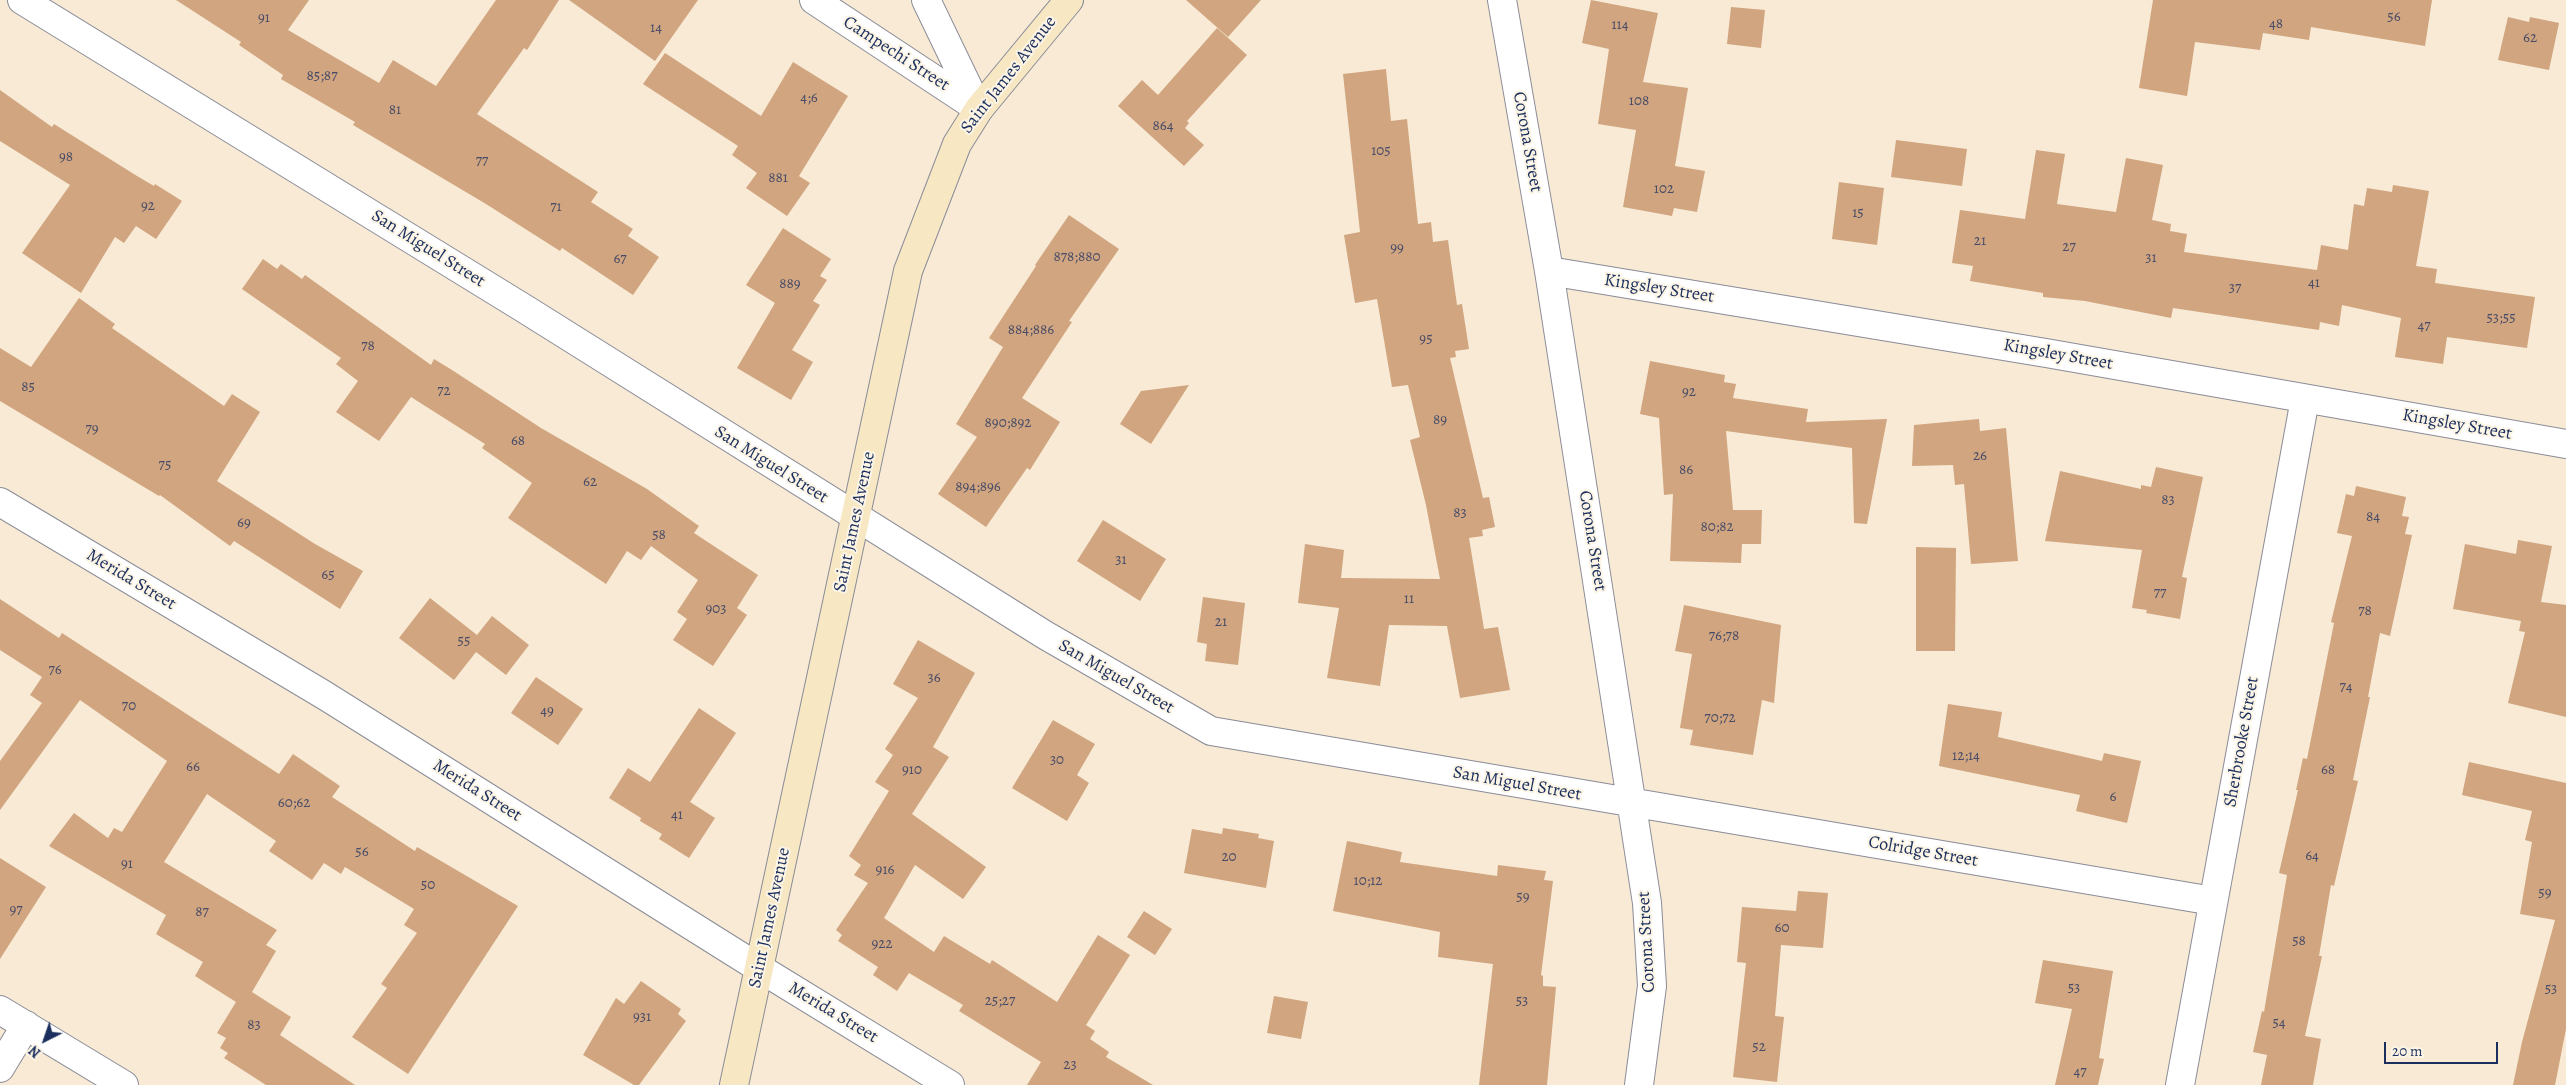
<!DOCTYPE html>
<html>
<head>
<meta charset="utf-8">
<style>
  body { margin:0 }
  #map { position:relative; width:2566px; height:1085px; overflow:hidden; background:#f8ead4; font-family:Alegreya,serif }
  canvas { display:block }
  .north { position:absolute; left:20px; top:1015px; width:50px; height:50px; -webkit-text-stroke:4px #fcf5e5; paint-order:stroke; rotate:221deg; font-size:14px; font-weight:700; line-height:20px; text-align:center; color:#1b2f5e }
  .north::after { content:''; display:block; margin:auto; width:18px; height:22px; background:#1b2f5e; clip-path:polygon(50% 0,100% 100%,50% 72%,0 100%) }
  .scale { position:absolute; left:2384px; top:1042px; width:114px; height:22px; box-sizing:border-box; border:2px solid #1b2f5e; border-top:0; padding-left:6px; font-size:15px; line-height:18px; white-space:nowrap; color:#1b2f5e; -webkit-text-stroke:4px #fcf5e5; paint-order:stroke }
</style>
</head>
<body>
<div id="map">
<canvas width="2566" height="1085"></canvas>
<div class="north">N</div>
<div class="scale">20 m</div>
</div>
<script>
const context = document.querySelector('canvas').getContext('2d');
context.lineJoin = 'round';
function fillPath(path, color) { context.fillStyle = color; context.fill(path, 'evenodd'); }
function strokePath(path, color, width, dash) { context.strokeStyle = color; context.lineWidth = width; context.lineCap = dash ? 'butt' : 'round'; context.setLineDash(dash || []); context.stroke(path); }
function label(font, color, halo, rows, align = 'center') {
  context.font = font + ' Alegreya,serif'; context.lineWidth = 4; context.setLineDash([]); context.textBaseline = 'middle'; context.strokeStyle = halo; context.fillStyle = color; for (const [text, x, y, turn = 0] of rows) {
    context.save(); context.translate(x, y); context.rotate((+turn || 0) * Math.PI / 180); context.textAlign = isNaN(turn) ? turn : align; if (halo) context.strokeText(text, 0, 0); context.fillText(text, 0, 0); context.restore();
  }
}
const building = new Path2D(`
  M176,0H309L288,30L379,83L393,60L436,86L496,0H559L527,50L524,48L477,114L598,192L591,202L633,229L628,236L659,257L633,295L562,248L560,251L486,204L353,125L355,122L281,79L283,75L239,45L241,42Z
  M569,0H698L655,61Z
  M1186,0H1261L1228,37Z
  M1591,0L1658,13L1643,82L1688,88L1675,166L1705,171L1697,212L1674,208L1672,216L1623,207L1636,130L1598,124L1609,49L1582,43Z
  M2153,0H2432L2425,46L2311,27L2309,40L2263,33L2260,50L2195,42L2187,96L2139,88Z
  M1731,7L1765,10L1761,48L1727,44Z
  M2508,17L2529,22L2530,17L2559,23L2549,70L2498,60Z
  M1217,28L1247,55L1187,121L1189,123L1185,128L1204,145L1184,166L1118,106L1142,80L1158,95Z
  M665,53L761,116L793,62L848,96L799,176L810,183L787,216L746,188L757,173L732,155L738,146L643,84Z
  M1386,69L1391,121L1407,119L1418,224L1431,222L1433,242L1448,240L1457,305L1462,304L1469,349L1455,351L1456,357L1450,358L1483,498L1489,497L1495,527L1482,530L1483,536L1469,538L1484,629L1498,627L1510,690L1460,698L1447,626L1389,625L1380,686L1327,678L1339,608L1298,603L1305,544L1344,550L1341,578L1440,579L1426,505L1410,440L1420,437L1408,385L1392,387L1377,299L1355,303L1344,235L1360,232L1343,74Z
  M0,90L52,127L54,124L137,176L154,186L155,184L182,201L156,239L136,226L124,243L115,237L81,293L22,253L70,185L0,141Z
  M1896,140L1967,149L1962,186L1891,177Z
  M2036,150L2065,154L2057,204L2116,212L2126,158L2163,165L2152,220L2171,224L2170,231L2187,234L2184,252L2317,270L2321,245L2348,250L2354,204L2364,206L2367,188L2392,192L2393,185L2429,191L2416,266L2437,269L2435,283L2535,297L2527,348L2447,337L2443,364L2395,357L2401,318L2342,305L2339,326L2320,322L2319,330L2173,308L2171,318L2085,301L2043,297V293L1970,281L1973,266L1952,263L1960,210L2025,219Z
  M1839,182L1884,188L1877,245L1832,239Z
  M1069,215L1119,249L1069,321L1072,322L1022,398L1060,422L1030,470L1027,468L986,527L938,494L977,437L956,424L1003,347L989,338L1036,266L1035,265Z
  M783,228L831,259L820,276L827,280L813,301L820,305L792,350L813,362L791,400L737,368L775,303L746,285Z
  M263,259L277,269L281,264L302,279L305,275L431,365L434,359L452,370L541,428L647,489L699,526L694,533L758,575L737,608L747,615L713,666L673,640L687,619L677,612L698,580L651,546L641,560L627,551L606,584L508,518L532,483L482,448L485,444L411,397L379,441L336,412L358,381L336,364L341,358L242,289Z
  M79,298L115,324L112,328L224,406L232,394L260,412L217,481L315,544L363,571L340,609L234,541L230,546L160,495L159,496L0,401V348L31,367Z
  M1650,361L1725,375L1724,382L1736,384L1733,398L1808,409L1806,422L1887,419L1867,524L1854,523L1852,448L1726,431L1733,510H1762L1761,544H1742L1741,563L1670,561L1673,494L1664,495L1659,418L1640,414Z
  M1189,385L1151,444L1120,424L1141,391Z
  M1979,419L1980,431L2006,428L2018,561L1971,564L1964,484L1955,485L1953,465L1912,466L1914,425Z
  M2156,467L2203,477L2182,577L2187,578L2180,619L2146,613L2147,610L2132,608L2142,550L2045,541L2060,471L2141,489V485L2151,487Z
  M2356,486L2406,497L2402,516L2409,517L2405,534L2412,535L2390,636L2380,633L2368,697H2370L2353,780L2358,781L2334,886L2331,885L2319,956H2322L2305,1036L2321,1039L2313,1085H2261L2267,1055L2253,1052L2262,1011L2264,1012L2287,875L2279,873L2298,790H2296L2303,758L2307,759L2334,623L2331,622L2352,536L2337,533L2346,494L2354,496Z
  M1103,520L1166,559L1140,601L1077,561Z
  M2518,540L2552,546L2541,602L2566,605V717L2508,703L2525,632L2519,631L2521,621L2453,609L2465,544L2516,554Z
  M1916,547L1956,548L1955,651H1916Z
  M1203,597L1245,603L1238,665L1205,661L1207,644L1197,642Z
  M430,598L477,635L492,616L529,645L506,675L476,652L454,680L399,638Z
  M0,599L59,638L62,633L279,774L293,754L340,786L332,797L415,851L417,847L518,906L408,1074L352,1037L387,988L381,984L417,933L404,925L414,909L345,867L341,874L324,863L312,880L269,851L276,841L207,794L164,862L277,930L266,945L276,951L252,992L291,1017L280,1035L355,1085H266L224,1058L228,1053L220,1048L226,1038L217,1033L236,1002L195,976L203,962L156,934L166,915L49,846L74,813L108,838L114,828L122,832L167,761L80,700L0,810V761L42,703L30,695L42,677L0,650Z
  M1684,605L1781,625L1774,703L1762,700L1753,755L1690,745L1693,730L1680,728L1692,654L1675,651Z
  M918,640L975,673L933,747L949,757L912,814L986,867L963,899L915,865L884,918L934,952L944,936L990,964L992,960L1057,1002L1098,935L1130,955L1086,1025L1095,1031L1090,1039L1109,1052L1106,1057L1153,1085H1027L1041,1062L959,1011L963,1005L909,973L897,991L873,975L878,967L838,941L842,935L836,930L868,883L854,875L861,865L849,856L889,791L875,782L893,755L885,749L918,698L893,684Z
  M536,677L583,709L558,745L511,713Z
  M1948,704L2002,712L1998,737L2102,761L2104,753L2141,761L2127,823L2076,811L2080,795L1939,766Z
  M699,708L736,733L690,802L715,818L689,858L659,839L662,834L640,821L641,818L609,798L628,768L650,782Z
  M1053,720L1095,744L1077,775L1089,783L1067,821L1012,788Z
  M2469,762L2566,783V1029L2555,1085H2513L2522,1042L2555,920L2520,914L2532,842L2525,840L2532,811L2462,795Z
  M1223,828L1259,834L1258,838L1274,841L1266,888L1184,873L1192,829L1222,834Z
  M1347,841L1402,852L1400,862L1497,876L1498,865L1546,871L1544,880L1553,881L1541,975L1543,976V986L1556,987L1547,1085H1479L1493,964L1438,957L1440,932L1333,911Z
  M0,858L46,887L0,959Z
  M1798,891L1828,893L1823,948L1781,945L1775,1016L1784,1017L1777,1082L1733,1077L1746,963L1737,962L1742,907L1796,911Z
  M1144,911L1172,929L1155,955L1127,937Z
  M2043,960L2113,971L2099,1058L2104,1059L2098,1085H2055L2072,1009L2035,1003Z
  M641,981L681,1009L678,1014L686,1021L639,1085H634L583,1055L616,998L624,1004Z
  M1274,996L1308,1002L1301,1039L1267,1033Z`);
const minor = new Path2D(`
  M22,0L525,309L1045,635L1211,731L2213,901
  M814,0L979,109
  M926,0L978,108
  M1502,0L1549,271L1647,903L1652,986L1639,1085
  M1549,271L2046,353L2566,444
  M0,502L324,695L759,968L950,1085
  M0,1010L124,1085
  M0,1068L26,1025
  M2180,1085L2305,399`);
const secondary = new Path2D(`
  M734,1085L908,271L957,144L979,109L1069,0`);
const numberNames = [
  ["56",2394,17],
  ["91",264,18],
  ["48",2276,24],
  ["114",1620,25],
  ["14",656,28],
  ["62",2530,38],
  ["85;87",322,76],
  ["4;6",809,98],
  ["108",1639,101],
  ["81",395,110],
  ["864",1163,126],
  ["105",1381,151],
  ["98",66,157],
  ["77",482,161],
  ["881",778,178],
  ["102",1664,189],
  ["92",148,206],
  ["71",556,207],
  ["15",1858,213],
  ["21",1980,241],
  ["27",2069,247],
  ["99",1397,248],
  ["878;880",1077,257],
  ["31",2151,258],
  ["67",620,259],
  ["41",2314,283],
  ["889",790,284],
  ["37",2235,288],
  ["53;55",2501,318],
  ["47",2424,326],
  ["884;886",1031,330],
  ["95",1426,339],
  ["78",368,346],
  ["85",28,387],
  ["72",444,391],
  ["92",1689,392],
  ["89",1440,420],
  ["890;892",1008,423],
  ["79",92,429],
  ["68",518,441],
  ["26",1980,456],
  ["75",165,465],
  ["86",1686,470],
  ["62",590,482],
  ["894;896",978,487],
  ["83",2168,500],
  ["83",1460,513],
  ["84",2373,517],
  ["69",244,523],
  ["80;82",1717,527],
  ["58",659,535],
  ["31",1121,560],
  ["65",328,575],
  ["77",2160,593],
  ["11",1409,599],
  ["903",716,609],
  ["78",2365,611],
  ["21",1221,622],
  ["76;78",1724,636],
  ["55",464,641],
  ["76",55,670],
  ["36",934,678],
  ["74",2346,687],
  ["70",129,706],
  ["49",547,711],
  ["70;72",1720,718],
  ["12;14",1966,756],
  ["30",1057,760],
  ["66",193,767],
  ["910",912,770],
  ["68",2328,770],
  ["6",2113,797],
  ["60;62",294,803],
  ["41",677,815],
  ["56",362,852],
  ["64",2312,856],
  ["20",1229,857],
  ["91",127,864],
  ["916",885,870],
  ["10;12",1368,881],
  ["50",428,885],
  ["59",2545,893],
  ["59",1523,897],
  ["97",16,910],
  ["87",202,912],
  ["60",1782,928],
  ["58",2299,941],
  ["922",882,944],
  ["53",2074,988],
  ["53",2551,989],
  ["25;27",1000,1001],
  ["53",1522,1001],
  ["931",642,1017],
  ["54",2279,1023],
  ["83",254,1025],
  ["52",1759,1047],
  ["23",1070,1065],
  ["47",2080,1072]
];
const streetNames = [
  ["Campechi Street",896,54,33],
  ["Saint James Avenue",1009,75,-52],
  ["Corona Street",1527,142,80],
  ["San Miguel Street",428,249,32],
  ["Kingsley Street",1659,289,9],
  ["Kingsley Street",2058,355,10],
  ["Kingsley Street",2457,425,10],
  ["San Miguel Street",771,465,32],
  ["Saint James Avenue",855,522,-78],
  ["Corona Street",1592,541,81],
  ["Merida Street",131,580,31],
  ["San Miguel Street",1116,677,30],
  ["Sherbrooke Street",2242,742,-80],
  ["San Miguel Street",1517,784,10],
  ["Merida Street",477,791,32],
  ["Colridge Street",1923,852,10],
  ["Saint James Avenue",770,918,-78],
  ["Corona Street",1647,942,-93],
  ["Merida Street",833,1013,31]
];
fillPath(building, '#d0a580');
strokePath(minor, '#8a8c99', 30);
strokePath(secondary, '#8a8c99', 30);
strokePath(minor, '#fff', 28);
strokePath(secondary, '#f7e8c3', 28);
label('15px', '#484c66', null, numberNames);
label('18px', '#1b2f5e', '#fcf5e5', streetNames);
</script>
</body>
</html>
